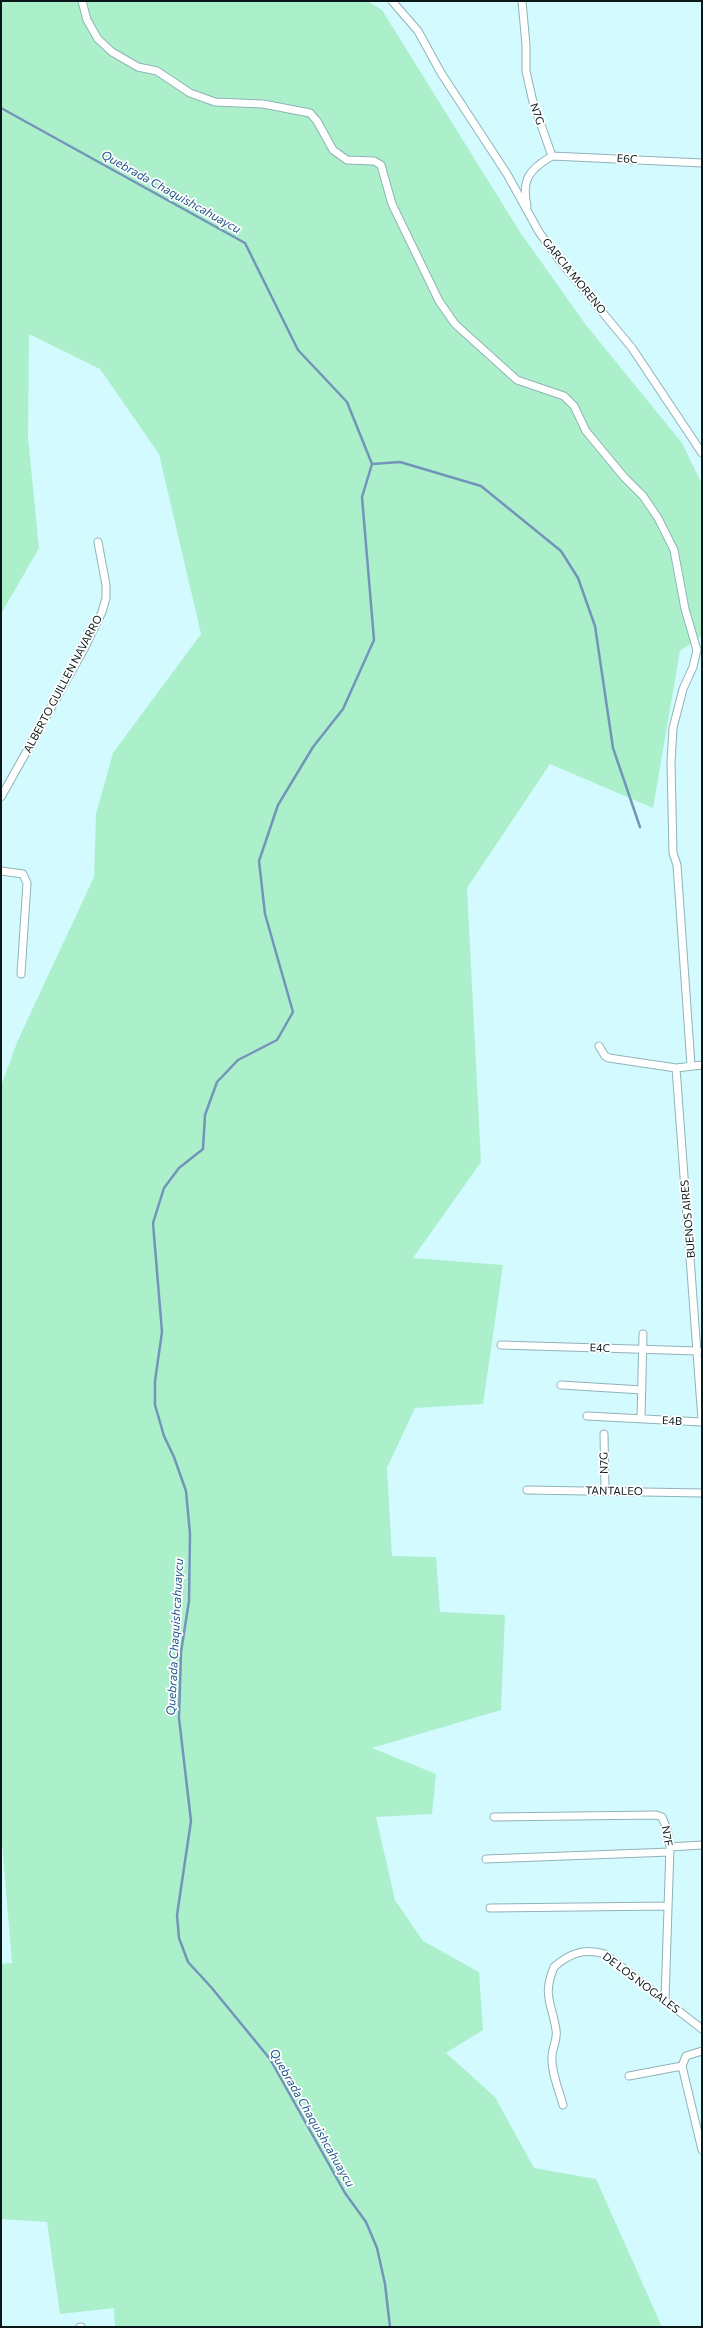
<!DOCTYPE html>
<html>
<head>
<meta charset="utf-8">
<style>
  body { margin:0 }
  #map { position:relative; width:703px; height:2328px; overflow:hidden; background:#d3faff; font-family:Commissioner,sans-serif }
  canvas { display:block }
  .frame { position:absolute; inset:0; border:2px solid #0a181a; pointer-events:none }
</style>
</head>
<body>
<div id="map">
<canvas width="703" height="2328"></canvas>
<div class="frame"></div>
</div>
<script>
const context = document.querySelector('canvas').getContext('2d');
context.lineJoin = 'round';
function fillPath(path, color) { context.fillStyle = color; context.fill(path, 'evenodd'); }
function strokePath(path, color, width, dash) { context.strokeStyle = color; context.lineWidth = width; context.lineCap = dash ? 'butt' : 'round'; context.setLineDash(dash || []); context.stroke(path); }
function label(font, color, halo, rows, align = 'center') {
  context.font = font + ' Commissioner,sans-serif'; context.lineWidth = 3.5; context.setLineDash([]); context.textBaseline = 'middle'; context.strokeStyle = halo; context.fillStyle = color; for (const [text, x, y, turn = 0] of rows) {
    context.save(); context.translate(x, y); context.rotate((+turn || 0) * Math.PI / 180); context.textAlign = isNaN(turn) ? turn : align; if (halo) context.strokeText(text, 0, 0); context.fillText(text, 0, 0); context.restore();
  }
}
const green = new Path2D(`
  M1,1H368L382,10L520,232L586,325L682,443L702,484V636L680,651L653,808L550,764L467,888L481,1162L413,1258L503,1265L483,1404L415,1408L387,1468L392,1556L436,1557L440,1612L505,1615L501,1710L372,1748L436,1774L432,1814L376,1817L395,1900L423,1941L479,1972L483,2030L446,2053L495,2097L534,2168L596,2179L662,2327H115L114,2308L60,2314L47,2222L1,2219V1964L12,1963L1,1830V1086L18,1040L94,877L96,814L113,753L201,634L159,454L100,369L29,334L28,437L39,548L1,614Z`);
const stream = new Path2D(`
  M1,108L245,243L298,350L347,402L372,464L362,497L374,640L343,709L313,747L278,805L259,861L265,914L293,1012L277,1040L238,1060L217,1082L205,1115L203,1149L179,1168L164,1188L153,1223L162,1332L155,1381V1405L164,1436L174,1457L186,1491L190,1534L189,1601L181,1652L179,1718L191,1821L177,1915L179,1938L188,1962L211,1987L270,2059L345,2193L366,2222L377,2248L385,2284L390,2327
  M372,464L400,462L481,486L561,551L578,578L595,626L613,748L640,827`);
const street = new Path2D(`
  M82,1L87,20L98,39L112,52L138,67L157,71L190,93L215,102L263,104L310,113L317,121L333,150L347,160L374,161L381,165L392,204L439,301L455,324L517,380L564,396L574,406L586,431L624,477L643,496L658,518L674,550L685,609L697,650L693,667L683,689L673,728L671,763L673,853L677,865L691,1065
  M392,1L418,31L441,73L507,174L539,232L560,261L632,348L702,453
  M522,1L526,45V71L533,102L552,156
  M552,156L702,163
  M527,206C521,179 530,169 552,156
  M1,797L84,649L102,612L106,598V585L98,542
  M1,871L23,874L27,883L21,974
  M599,1046L605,1056L609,1058L676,1068
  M702,1065L676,1068L702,1420
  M501,1345L698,1351
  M561,1385L642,1390
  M587,1416L702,1422
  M641,1418L643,1334
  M604,1434L605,1491
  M527,1490L702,1493
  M494,1817L656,1815L662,1817L667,1829L670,1847L665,2000
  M670,1847L702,1845
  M486,1859L670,1852
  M490,1908L668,1906
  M702,2051L686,2056L682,2066L702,2150
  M629,2076L682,2066
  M563,2105C559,2090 551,2072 552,2057C552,2047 558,2040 556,2030C552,2003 542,1996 554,1967C570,1953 584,1948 605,1954L702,2029
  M80,2327H81`);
const streetNames = [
  ["N7G",537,114,71],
  ["E6C",627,159,3],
  ["GARCIA MORENO",574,276,51],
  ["ALBERTO GUILLEN NAVARRO",63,684,-62],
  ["BUENOS AIRES",688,1219,-95],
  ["E4C",600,1348,2],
  ["E4B",672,1421,3],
  ["N7G",604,1463,-91],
  ["TANTALEO",614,1491,1],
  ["N7F",667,1836,80],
  ["DE LOS NOGALES",641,1983,37]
];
const waterNames = [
  ["Quebrada Chaquishcahuaycu",171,192,29],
  ["Quebrada Chaquishcahuaycu",175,1637,-87],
  ["Quebrada Chaquishcahuaycu",312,2118,60]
];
fillPath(green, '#acf0cb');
strokePath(stream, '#7295b9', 2.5);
strokePath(street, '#8fb3b8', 9);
strokePath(street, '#fff', 7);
label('11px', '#0a181a', '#fff', streetNames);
label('italic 12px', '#1b538a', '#fff', waterNames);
</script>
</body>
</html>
